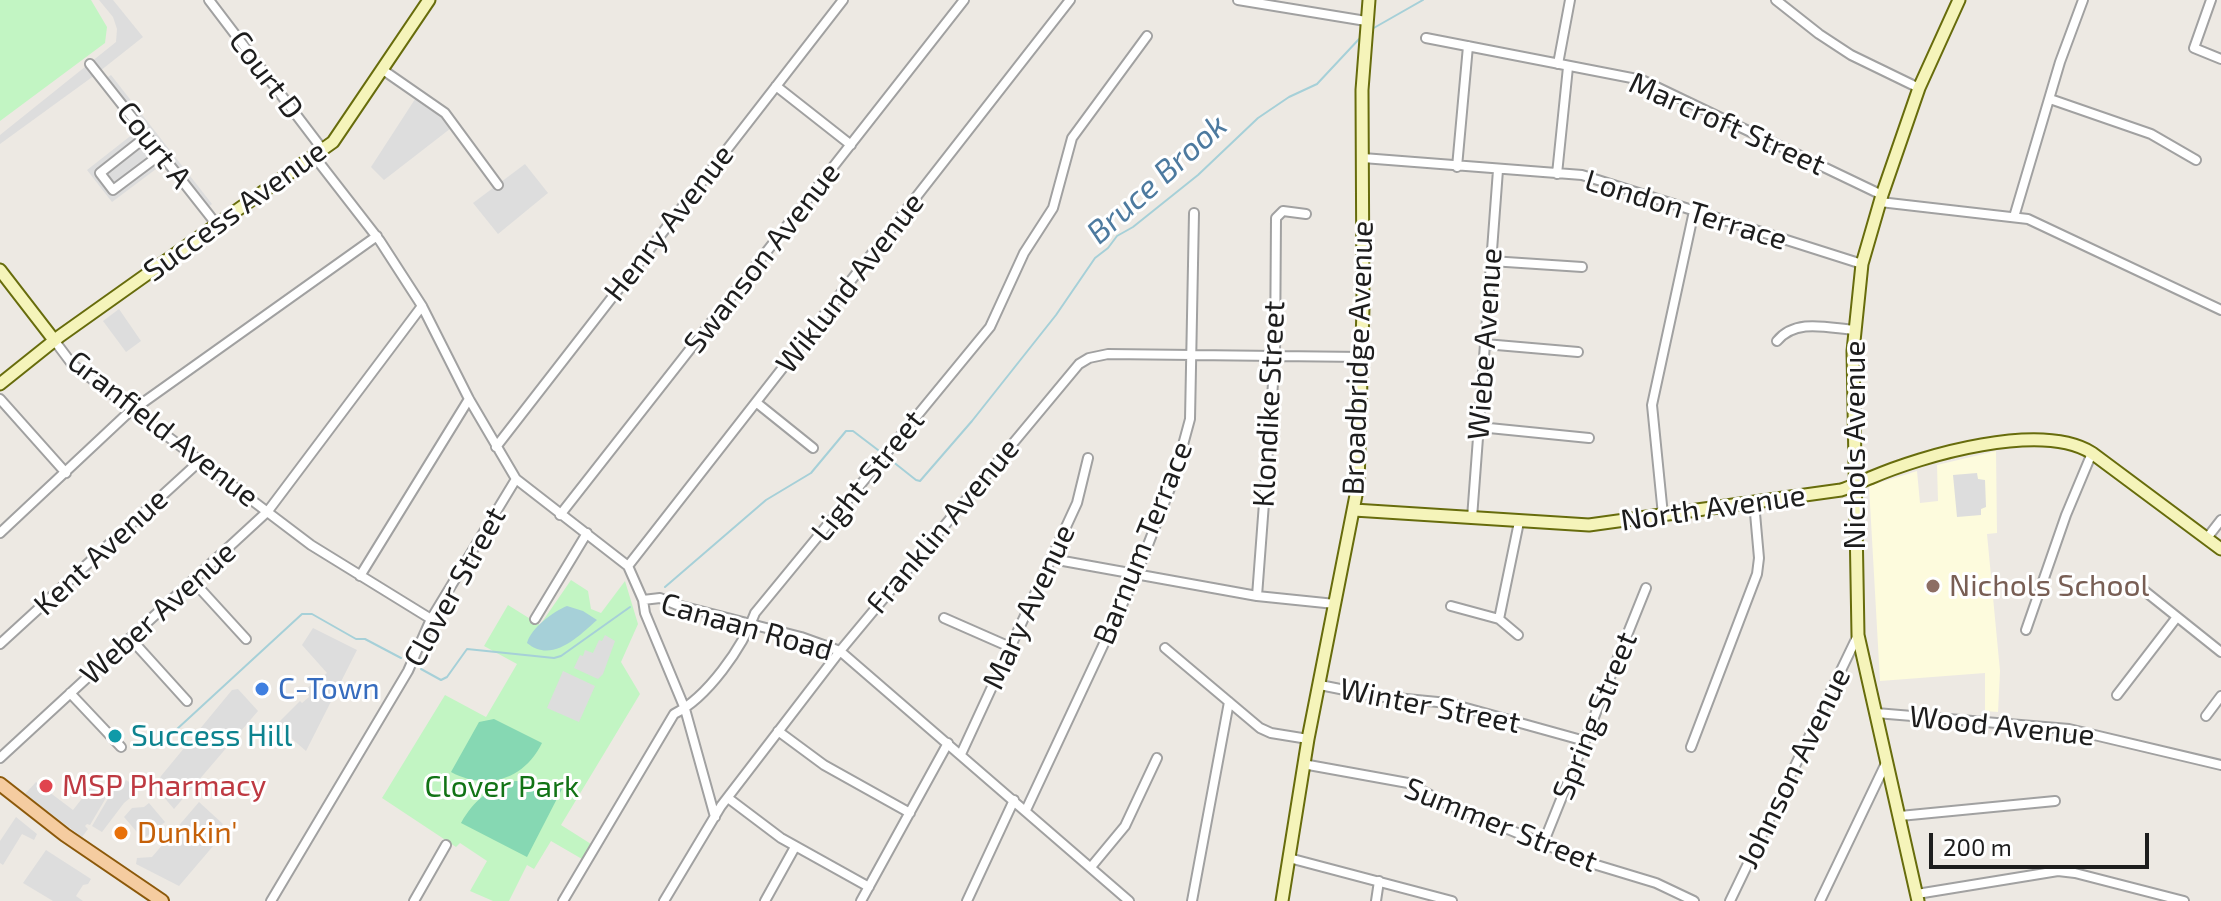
<!DOCTYPE html>
<html>
<head>
<meta charset="utf-8">
<style>
  body { margin:0 }
  #map { position:relative; width:2221px; height:901px; overflow:hidden; background:#ede9e3; font-family:"Exo 2",sans-serif }
  canvas { display:block }
  .scale { position:absolute; left:1929px; top:833px; width:220px; height:36px; box-sizing:border-box; border:4px solid #1d1d1d; border-top:0; padding-left:10px; font-size:24px; line-height:28px; white-space:nowrap; color:#1d1d1d; -webkit-text-stroke:6px #fff; paint-order:stroke }
</style>
</head>
<body>
<div id="map">
<canvas width="2221" height="901"></canvas>
<div class="scale">200 m</div>
</div>
<script>
const context = document.querySelector('canvas').getContext('2d');
context.lineJoin = 'round';
function fillPath(path, color) { context.fillStyle = color; context.fill(path, 'evenodd'); }
function strokePath(path, color, width, dash) { context.strokeStyle = color; context.lineWidth = width; context.lineCap = dash ? 'butt' : 'round'; context.setLineDash(dash || []); context.stroke(path); }
function label(font, color, halo, rows, align = 'center') {
  context.font = font + ' "Exo 2",sans-serif'; context.lineWidth = 6; context.setLineDash([]); context.textBaseline = 'middle'; context.strokeStyle = halo; context.fillStyle = color; for (const [text, x, y, turn = 0] of rows) {
    context.save(); context.translate(x, y); context.rotate((+turn || 0) * Math.PI / 180); context.textAlign = isNaN(turn) ? turn : align; if (halo) context.strokeText(text, 0, 0); context.fillText(text, 0, 0); context.restore();
  }
}
const education = new Path2D(`
  M1996,451L1997,533L1987,534L2000,671L1998,712L1985,711V673L1880,681L1869,486L1917,471L1920,503L1938,501L1937,465Z`);
const park = new Path2D(`
  M0,0H91L107,27L105,43L0,121Z
  M571,580L588,591L591,609L601,613L625,581L638,624L621,662L640,694L561,825L591,844L582,859L551,841L534,869L527,865L509,901H493L470,891L487,861L460,843L456,847L382,798L445,695L486,717L517,664L484,646L508,605L540,625Z`);
const pitch = new Path2D(`
  M494,719L542,743C524,780 486,791 451,772L479,722Z
  M515,781H533L562,789L527,857L461,823C474,800 489,788 515,781Z`);
const parking = new Path2D(`
  M99,0H113L143,37L100,71L105,79L111,75L212,204L202,212L164,163L112,202L87,170L138,130L95,75L0,144V135L116,42L117,29L113,17Z
  M419,93L455,125L384,180L371,167Z
  M525,164L548,193L498,234L473,203Z
  M119,309L141,341L126,352L103,321Z
  M1977,473L1978,479L1985,480L1986,507L1981,509V515L1957,517L1953,475Z
  M313,628L357,650L306,751L276,725L300,701L302,703L309,697L306,689L327,673L302,645Z
  M605,635L615,641L603,674L598,679L574,668L580,655L583,656L585,650L593,653L599,640L602,641Z
  M563,671L595,686L579,722L547,708Z
  M238,689L258,711L174,809L156,788L161,776L232,690Z
  M126,780L141,789L124,803L102,832L92,826L116,785L122,788Z
  M36,782L73,810L91,787L107,796L90,825L87,824L85,826L88,829L82,837L25,794Z
  M199,802L223,824L210,842L214,845L179,886L136,864L137,858L152,857Z
  M149,803L165,822L143,839L124,817L132,808L144,807Z
  M16,817L37,834L34,840L22,834L3,865L0,863V841Z
  M46,850L91,879L88,884L83,885L76,896L83,901H53L23,883Z`);
const water = new Path2D(`
  M567,606L583,611L597,620C579,636 552,664 527,643C531,628 554,611 567,606Z`);
const stream = new Path2D(`
  M1372,29L1423,0
  M892,461L916,480L920,481L972,421L1056,315L1095,258L1108,248L1117,236L1133,227L1198,175L1258,118L1289,97L1317,84L1360,38
  M665,587L766,500L811,473L846,431H853L878,450
  M421,669L441,680L447,677L467,649L554,658L561,656L630,607
  M138,746L144,743L156,748L164,741L302,614H312L356,639H365L401,658`);
const street = new Path2D(`
  M209,0L323,150
  M1238,0L1366,21
  M1776,0L1819,34L1851,55L1919,88
  M2211,0L2194,48L2221,59
  M1426,38L1642,80L1882,195
  M90,64L217,225
  M1558,64L1570,0
  M383,70L445,113L498,185
  M776,86L851,145
  M2050,99L2151,134L2196,160
  M147,136L100,173L113,190L161,154
  M314,156L380,241L422,306L469,399L516,479L628,566L643,600L660,598L677,605L801,637L840,651L1129,901
  M1363,158L1582,175L1862,264
  M1457,167L1468,46
  M1557,174L1568,67
  M1880,202L2028,219L2221,310
  M2014,217L2060,62L2083,0
  M1491,261L1582,267
  M54,340L72,364L311,545L431,619
  M1777,341C1796,318 1828,328 1854,330
  M1485,344L1578,352
  M0,399L66,473
  M757,403L813,448
  M1479,427L1589,438
  M496,447L843,0
  M560,515L964,0
  M1663,515L1652,405L1694,211
  M1472,518L1498,170
  M0,533L127,414L377,236
  M2207,538L2221,520
  M1052,559L1257,596L1335,604
  M628,566L1070,0
  M360,576L469,399
  M193,581L246,639
  M2141,588L2221,652
  M1257,596L1275,357L1276,218L1283,211L1306,214
  M643,600L645,613L685,709L715,817
  M1451,606L1499,619L1518,635
  M944,618L1010,647
  M535,619L587,533
  M1499,619L1519,522
  M2026,630L2066,515L2092,453
  M130,638L187,701
  M0,644L201,460
  M1165,648L1260,728L1271,733L1308,739
  M1320,685L1375,696L1448,703L1585,741
  M70,693L121,747
  M2117,695L2177,617
  M1876,713L2069,729L2221,765
  M2206,716L2221,696
  M778,731L824,765L910,813
  M1691,747L1757,574L1759,558L1754,502
  M961,754L1077,503L1088,458
  M0,758L268,511L422,306
  M1303,764L1408,783L1447,804L1590,863L1656,883L1694,901
  M728,798L781,838L869,887
  M1026,810L1137,573L1174,478L1190,419L1194,213
  M1900,816L2055,801
  M1543,844L1646,588
  M1289,858L1452,901
  M1091,867L1125,826L1157,758
  M1917,894L2058,871L2075,873L2184,901
  M271,901L408,671L431,619L516,479
  M414,901L446,845
  M563,901L674,714C707,698 743,647 755,613L990,327L1024,253L1053,208L1072,138L1147,36
  M664,901L721,806L840,651L1079,364L1089,358L1108,354L1362,357
  M765,901L795,847
  M861,901L948,743
  M967,901L1014,800
  M1192,901L1229,702
  M1376,901L1379,881
  M1730,901L1858,635
  M1820,901L1887,761`);
const secondary = new Path2D(`
  M0,270L54,340
  M0,384L60,336L333,142L429,0
  M1354,510L1589,525L1841,490C1851,487 1860,482 1870,478C1923,455 2041,421 2092,453L2221,549
  M1282,901L1308,739L1358,485L1363,307L1362,90L1369,0
  M1918,901L1858,635L1853,351L1862,264L1882,195L1919,88L1959,0`);
const primary = new Path2D(`
  M0,784L65,835L162,901`);
const markers = [
  [1933,586,8,"#8d6e63"],
  [262,689,8,"#3f7fe0"],
  [115,736,8,"#0f9aa8"],
  [46,786,8,"#e0444e"],
  [121,833,8,"#e8710a"]
];
const streetNames = [
  ["Court D",266,75,53],
  ["Marcroft Street",1727,124,24],
  ["Court A",154,145,52],
  ["London Terrace",1686,210,17],
  ["Success Avenue",235,211,-36],
  ["Henry Avenue",669,223,-52],
  ["Swanson Avenue",762,258,-52],
  ["Wiklund Avenue",850,283,-52],
  ["Wiebe Avenue",1485,344,-86],
  ["Broadbridge Avenue",1358,358,-88],
  ["Klondike Street",1269,404,-87],
  ["Granfield Avenue",163,429,38],
  ["Nichols Avenue",1855,445,-90],
  ["Light Street",868,476,-51],
  ["North Avenue",1713,508,-8],
  ["Franklin Avenue",943,526,-50],
  ["Barnum Terrace",1143,543,-68],
  ["Kent Avenue",101,552,-43],
  ["Clover Street",455,587,-61],
  ["Mary Avenue",1029,607,-65],
  ["Weber Avenue",158,613,-42],
  ["Canaan Road",747,627,16],
  ["Winter Street",1430,706,11],
  ["Spring Street",1595,716,-68],
  ["Wood Avenue",2002,726,6],
  ["Johnson Avenue",1794,768,-64],
  ["Summer Street",1501,825,22]
];
const educationNames = [
  ["Nichols School",1949,586]
];
const shopNames = [
  ["C-Town",278,689]
];
const cultureNames = [
  ["Success Hill",131,736]
];
const healthNames = [
  ["MSP Pharmacy",62,786]
];
const parkNames = [
  ["Clover Park",502,787]
];
const foodNames = [
  ["Dunkin'",137,833]
];
const waterNames = [
  ["Bruce Brook",1157,179,-42]
];
fillPath(education, '#fdfbdd');
fillPath(park, '#c2f5c3');
fillPath(pitch, '#86d8b3');
fillPath(parking, '#ddd');
fillPath(water, '#a6d0d8');
strokePath(stream, '#a6d0d8', 2);
strokePath(street, '#a1a1a1', 12);
strokePath(secondary, '#676c0c', 15);
strokePath(primary, '#8c590a', 16);
strokePath(street, '#fff', 8);
strokePath(secondary, '#f5f4ba', 11);
strokePath(primary, '#f5cca0', 12);
for (const [x, y, r, color] of markers) { const dot = new Path2D(); dot.arc(x, y, r, 0, 2 * Math.PI); context.fillStyle = color; context.fill(dot); strokePath(dot, '#fff', 3); }
label('30px', '#1d1d1d', '#fff', streetNames);
label('30px', '#785e54', '#fff', educationNames, 'left');
label('30px', '#366cbe', '#fff', shopNames, 'left');
label('30px', '#0d838f', '#fff', cultureNames, 'left');
label('30px', '#be3a42', '#fff', healthNames, 'left');
label('30px', '#127315', '#fff', parkNames);
label('30px', '#c56008', '#fff', foodNames, 'left');
label('italic 32px', '#4d7a9f', '#fff', waterNames);
</script>
</body>
</html>
